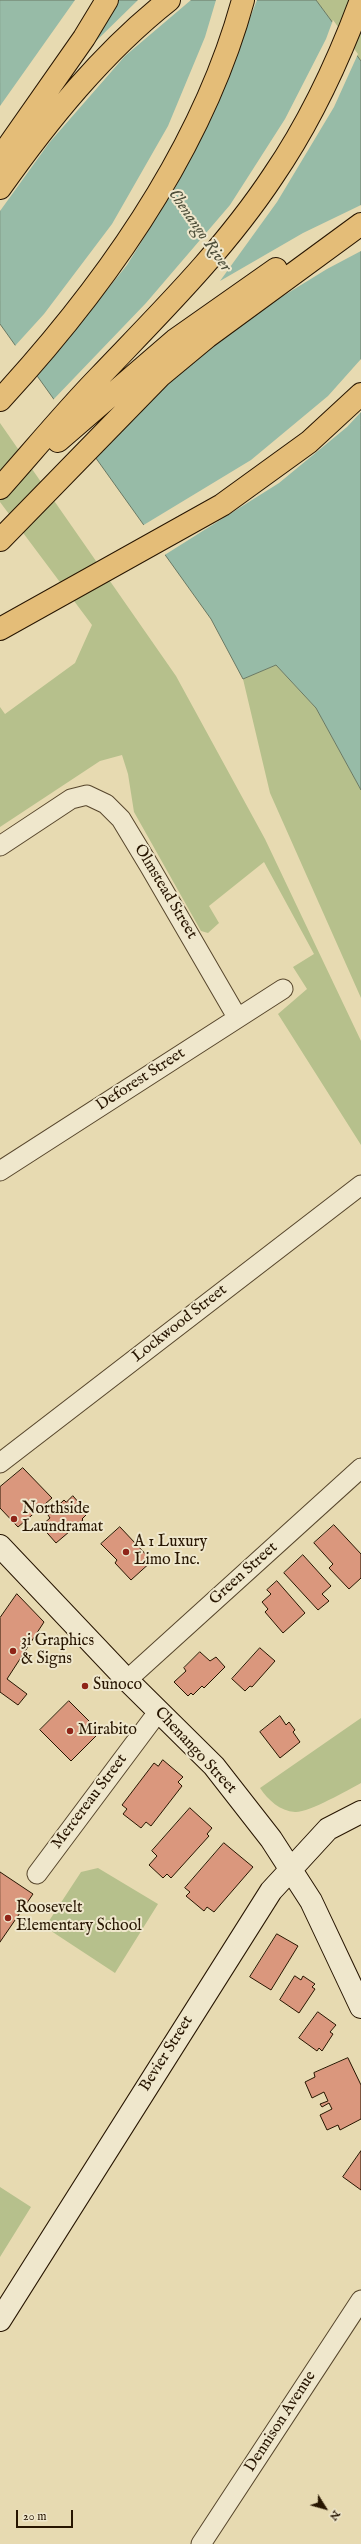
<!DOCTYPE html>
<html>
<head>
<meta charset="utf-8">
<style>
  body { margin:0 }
  #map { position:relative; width:361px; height:2544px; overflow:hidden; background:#e7dab1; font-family:"IM FELL English",serif }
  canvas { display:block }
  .north { position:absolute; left:305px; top:2488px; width:40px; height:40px; -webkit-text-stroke:3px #efe7cc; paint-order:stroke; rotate:127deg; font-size:11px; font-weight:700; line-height:16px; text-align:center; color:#271500 }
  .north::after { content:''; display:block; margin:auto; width:14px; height:18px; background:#271500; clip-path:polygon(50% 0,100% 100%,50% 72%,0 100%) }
  .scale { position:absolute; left:16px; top:2510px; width:57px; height:18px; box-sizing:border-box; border:2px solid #271500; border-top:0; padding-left:5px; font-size:12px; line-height:14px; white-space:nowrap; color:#271500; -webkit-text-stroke:3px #efe7cc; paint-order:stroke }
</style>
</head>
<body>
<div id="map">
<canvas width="361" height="2544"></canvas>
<div class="north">N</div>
<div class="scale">20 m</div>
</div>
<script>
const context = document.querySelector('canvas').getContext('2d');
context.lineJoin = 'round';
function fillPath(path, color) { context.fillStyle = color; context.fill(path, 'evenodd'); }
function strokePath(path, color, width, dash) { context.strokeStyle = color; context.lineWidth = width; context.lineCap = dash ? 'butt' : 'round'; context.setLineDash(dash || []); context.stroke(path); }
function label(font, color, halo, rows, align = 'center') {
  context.font = font + ' "IM FELL English",serif'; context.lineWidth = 4; context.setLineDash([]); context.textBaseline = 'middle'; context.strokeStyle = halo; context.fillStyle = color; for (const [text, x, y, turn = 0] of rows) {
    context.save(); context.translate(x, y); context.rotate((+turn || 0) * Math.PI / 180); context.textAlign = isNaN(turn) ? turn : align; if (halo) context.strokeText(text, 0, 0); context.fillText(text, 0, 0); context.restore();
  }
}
const green = new Path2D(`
  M316,0H361V61Z
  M0,423L176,676L265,839L361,1041V1145L278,1014L307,989L293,967L314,954L264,862L209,906L219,923L208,933L201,931L134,812L128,774L122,755L100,761L0,827V707L5,714L75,663L92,625L0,502Z
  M276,665L316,708L361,790V998L270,793L243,679Z
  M361,1718V1783C348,1790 308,1813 295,1812C280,1811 268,1800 260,1788Z
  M98,1868L158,1904L115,1973L45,1927L81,1872Z
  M0,2187L31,2207L0,2257Z`);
const water = new Path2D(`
  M0,0H316L361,61V790L316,708L276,665L243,679L211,619L0,324Z`);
const pier = new Path2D(`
  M75,0H118L95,42L138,0H191L125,56L49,143L0,211V106Z
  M216,0H257L209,123L176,186L127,265L36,378L14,347L44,314L112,224L168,126L205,37Z
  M333,20L358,54L334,107L277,202L220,281L303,233L361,205V251L327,269L244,320L171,378L92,457L52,401L146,303L230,205L285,119L326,39Z
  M361,359V412L347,427L279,483L163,556L142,526L251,460L328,396Z`);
const building = new Path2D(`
  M23,1468L52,1498L18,1527L0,1508V1487Z
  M73,1496L88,1513L82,1519L83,1520L56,1543L41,1526L50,1518L48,1515L64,1500L66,1502Z
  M334,1525L361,1554V1578L349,1589L329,1568L333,1564L314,1543Z
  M120,1527L152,1561L131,1580L115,1563L117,1560L101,1544Z
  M303,1555L331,1586L322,1594L329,1601L318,1610L284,1573Z
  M277,1581L305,1613L283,1633L265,1612L268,1609L262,1602L271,1594L267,1590Z
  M17,1594L44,1622L7,1679L27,1694L18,1705L0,1692V1618Z
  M260,1648L275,1661L252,1687L250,1686L245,1691L232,1679Z
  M200,1652L210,1661L216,1657L225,1667L204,1688L202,1686L193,1695L191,1693L188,1696L174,1682L186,1671L184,1668Z
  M69,1701L100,1732L71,1761L40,1730Z
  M280,1716L286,1725L289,1722L295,1730L293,1732L300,1742L280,1758L260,1732Z
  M163,1760L183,1777L178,1782L182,1786L151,1826L146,1822L141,1828L123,1814L127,1809L122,1805L154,1763L158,1766Z
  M190,1808L212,1828L207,1834L209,1836L171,1878L167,1874L163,1878L149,1865L157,1856L152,1851Z
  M224,1843L253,1867L214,1912L207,1907L204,1911L186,1896L190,1892L185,1888Z
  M0,1872L33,1894L0,1942Z
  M277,1934L298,1946L271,1990L250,1977Z
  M295,1976L301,1980L303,1976L315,1984L312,1987L315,1989L299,2013L280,2000Z
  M318,2012L336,2025L330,2032L333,2034L322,2051L319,2048L317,2051L299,2038Z
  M348,2058L361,2085V2119L340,2130L338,2125L327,2130L320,2115L332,2109L329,2103L322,2107L320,2104L328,2101L324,2092L312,2098L305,2082L315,2077L314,2073Z
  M361,2151V2190L343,2177Z`);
const street = new Path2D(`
  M0,846L71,799L87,795L106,804L121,819L150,867L237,1017
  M0,1171L283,989
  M0,1463L361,1185
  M127,1680L361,1468
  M37,1874L158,1712
  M201,2544L361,2300`);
const secondary = new Path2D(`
  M0,1546L127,1680L214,1766L271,1839L311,1901L361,2007
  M0,2320L271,1891L328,1829L361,1812`);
const highway = new Path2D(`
  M0,158L84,38L107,0
  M0,188C48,120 103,52 169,0
  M0,400C104,287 202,151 243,0
  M58,441L175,340L276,269
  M0,488C33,451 65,412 100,376C161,312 224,250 273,176C310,122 338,62 361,0
  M0,540L160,376L207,337L361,224
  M0,629L222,505L309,442L361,394`);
const markers = [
  [14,1519,4,"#8f2418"],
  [126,1552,4,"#8f2418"],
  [13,1651,4,"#8f2418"],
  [85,1686,4,"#8f2418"],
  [70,1731,4,"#8f2418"],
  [8,1918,4,"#8f2418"]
];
const streetNames = [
  ["Olmstead Street",165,892,59],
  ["Deforest Street",141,1080,-33],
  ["Lockwood Street",180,1324,-38],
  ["Green Street",244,1574,-42],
  ["Chenango Street",195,1751,47],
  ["Mercereau Street",90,1802,-53],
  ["Bevier Street",167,2054,-58],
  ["Dennison Avenue",281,2422,-57]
];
const poiNames = [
  ["Northside",22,1510],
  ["Laundramat",22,1528],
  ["A 1 Luxury",134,1543],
  ["Limo Inc.",134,1561],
  ["3i Graphics",21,1642],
  ["& Signs",21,1660],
  ["Sunoco",93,1686],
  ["Mirabito",78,1731],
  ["Roosevelt",16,1909],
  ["Elementary School",16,1927]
];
const waterNames = [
  ["Chenango River",199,231,55]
];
fillPath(green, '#b6c08c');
fillPath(water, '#97bba7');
strokePath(water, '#6a7964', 1);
fillPath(pier, '#e7dab1');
fillPath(building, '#da977d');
strokePath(building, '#271500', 1);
strokePath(street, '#57462c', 21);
strokePath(secondary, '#271500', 24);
strokePath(highway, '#271500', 24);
strokePath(street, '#efe7cc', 19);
strokePath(secondary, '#efe7cc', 22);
strokePath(highway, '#e4bd78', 22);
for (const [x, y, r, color] of markers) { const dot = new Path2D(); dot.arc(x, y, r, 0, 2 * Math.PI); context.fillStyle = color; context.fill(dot); strokePath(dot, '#efe7cc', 1.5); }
label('16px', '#271500', '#efe7cc', streetNames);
label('16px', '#271500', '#efe7cc', poiNames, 'left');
label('italic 17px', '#4e4f3a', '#efe7cc', waterNames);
</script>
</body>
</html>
